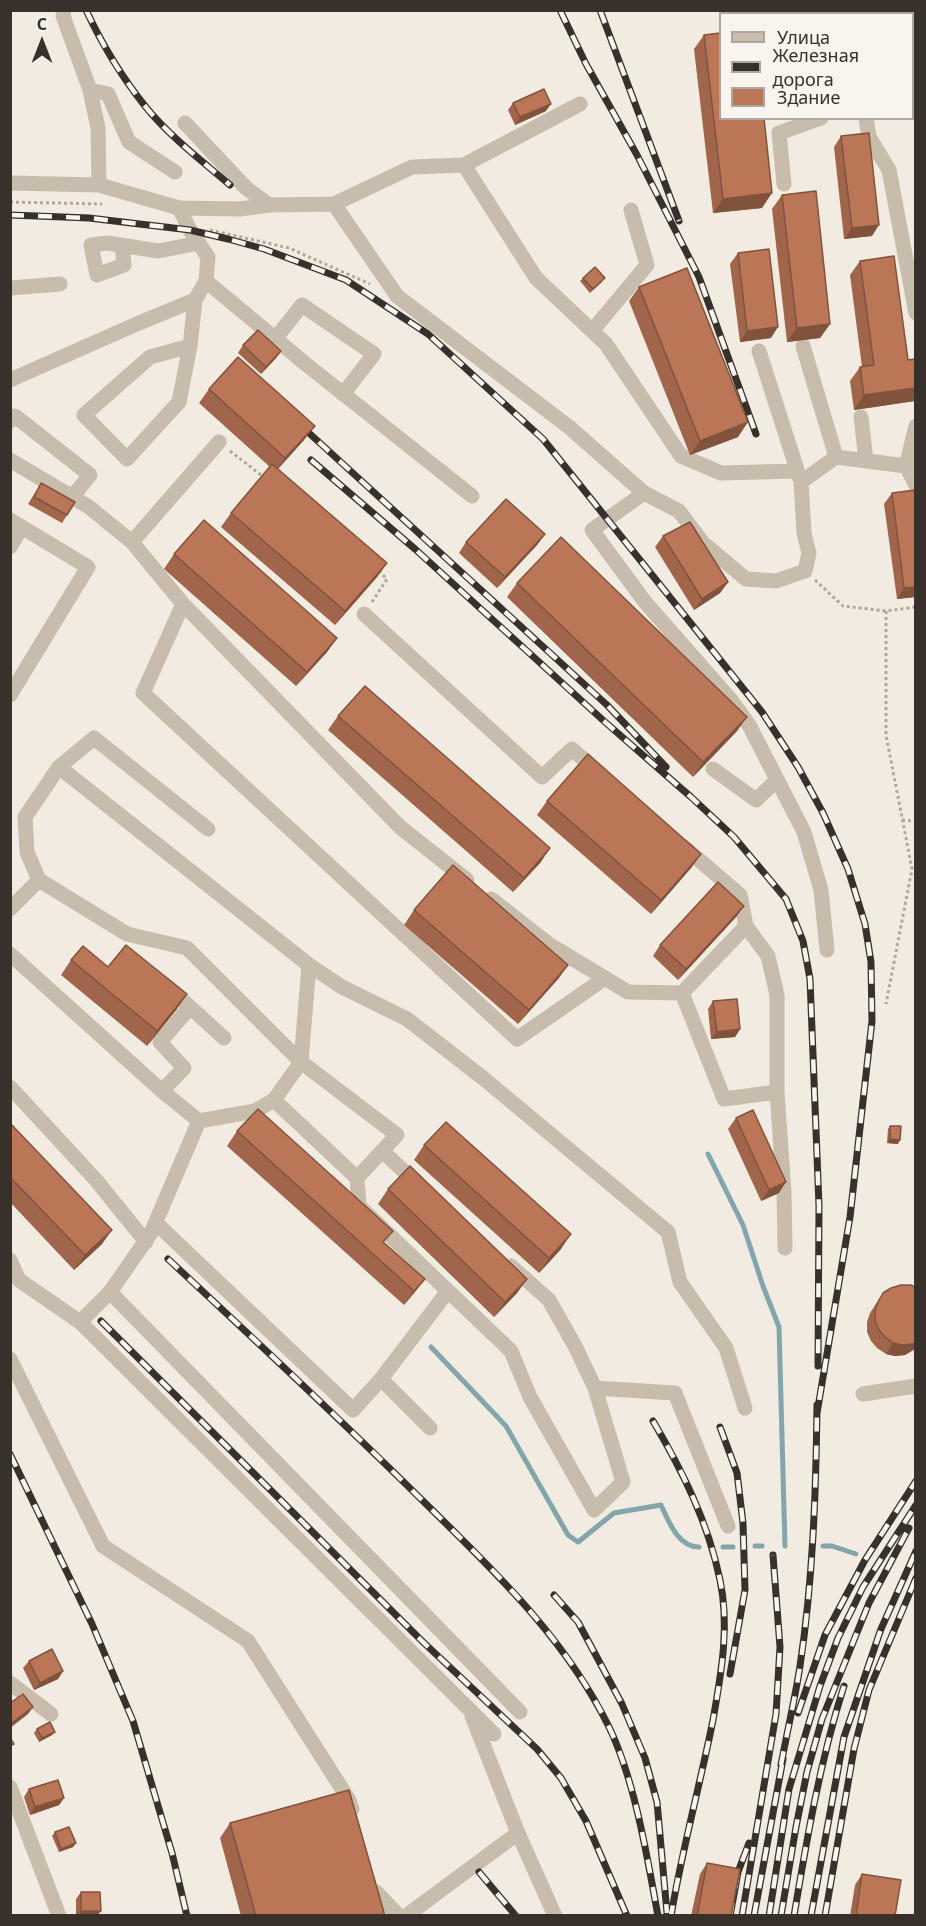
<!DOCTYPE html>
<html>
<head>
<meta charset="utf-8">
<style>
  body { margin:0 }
  #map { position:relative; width:926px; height:1926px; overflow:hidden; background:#f1ebe1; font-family:"Noto Sans",sans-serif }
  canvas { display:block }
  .frame { position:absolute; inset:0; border:12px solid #37302b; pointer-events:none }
  .legend { position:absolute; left:719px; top:12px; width:195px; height:108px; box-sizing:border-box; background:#f9f4ed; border:2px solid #aba69f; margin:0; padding:8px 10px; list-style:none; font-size:18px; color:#37302b }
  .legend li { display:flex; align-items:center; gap:12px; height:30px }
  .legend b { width:30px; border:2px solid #aba69f }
  .north { position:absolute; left:12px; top:12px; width:60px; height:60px; -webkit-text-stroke:4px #f9f4ed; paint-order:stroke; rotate:0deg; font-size:16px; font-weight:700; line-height:24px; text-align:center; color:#37302b }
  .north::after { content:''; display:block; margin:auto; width:21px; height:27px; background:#37302b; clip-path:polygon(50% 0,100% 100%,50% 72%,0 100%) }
</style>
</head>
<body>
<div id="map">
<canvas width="926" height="1926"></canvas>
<div class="frame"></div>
<ul class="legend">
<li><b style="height:8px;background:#c8bcad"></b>Улица</li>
<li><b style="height:8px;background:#37302b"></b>Железная дорога</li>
<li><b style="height:16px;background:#ba7656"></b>Здание</li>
</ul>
<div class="north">С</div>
</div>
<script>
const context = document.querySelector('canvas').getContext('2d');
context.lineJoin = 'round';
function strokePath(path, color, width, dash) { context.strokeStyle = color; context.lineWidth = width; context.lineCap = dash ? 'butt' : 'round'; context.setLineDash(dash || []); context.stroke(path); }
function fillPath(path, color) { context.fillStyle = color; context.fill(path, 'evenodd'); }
const stream = new Path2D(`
  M708,1154L743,1225L763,1286L779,1327L785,1546
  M431,1347L506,1426L568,1535L578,1542L614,1513L661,1505C669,1522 678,1547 699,1547
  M755,1546H762
  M823,1546H832L856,1554
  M723,1547H733`);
const path = new Path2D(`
  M10,202L102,204
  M210,230L289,248L370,284
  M230,451L265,478
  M815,580L843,606L886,611L916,607
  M372,602L387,579L377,569
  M886,611V735L912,869L886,1004
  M902,820L916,821`);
const minor = new Path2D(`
  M64,10L63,16L90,90L98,128L99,185
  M850,10V14
  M90,90L108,94L129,142L175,172
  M866,118L869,137L889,170L916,313
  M185,123L246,188L269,205
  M464,165L580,104
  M10,183L99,185L179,208L240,209L269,205L334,204L412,167L464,165L536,278L606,344L681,456L721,473L797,471
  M784,184L779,133L821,118
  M334,204L397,296L569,427L644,493
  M122,245L124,265L97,275L91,245L108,243L158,251L199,243
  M206,281L307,365L472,496
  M10,288L60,284
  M592,331L647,265L631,210
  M275,339L302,305L374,354L343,394
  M190,346L150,357L84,415L127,459L179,402L190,346L195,300
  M803,346L836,457
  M759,351L800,479
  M10,380L139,323L195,300L206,281L208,257L190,230L179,208
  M861,417L866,461
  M10,421L15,416L90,475L72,497
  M10,460L89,507L132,542L183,604L400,827L467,880
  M906,466L916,426
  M10,520L88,567L10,695
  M132,542L219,442
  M10,547L22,527
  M183,604L143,693L517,1039L605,978
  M364,614L542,777L572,749L598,772
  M59,767L309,965L301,1062L397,1135L357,1178L274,1100
  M713,769L756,800L777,780
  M684,847L740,895L746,926
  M39,880L27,852L25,817L59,767L94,738L208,829
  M491,899L550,945L628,992L682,993L724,1099L777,1092
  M10,909L39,880L127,934L187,948L301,1062L274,1100L255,1111L199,1121
  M827,950L821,890L804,832L749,725L731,700L645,602L592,530L644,493L679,511L703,543L746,579L776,581L805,571L809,553L804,533L801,482L836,457L906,466L916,485
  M10,954L162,1091L199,1121L151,1233L110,1292L80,1322L494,1734
  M309,965L342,987L407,1019L483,1078L668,1232L680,1282L726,1348L745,1408
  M169,988L224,1038
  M682,993L746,926L768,956L777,995V1092L784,1192L785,1248
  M10,1087L96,1180L146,1242
  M162,1091L184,1068L160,1042L190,1007
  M382,1151L419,1185
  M357,1178L359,1206L511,1351L530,1397L594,1510L623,1482L595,1388L675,1393L728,1526
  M156,1223L353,1410L381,1379L448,1291
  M10,1260L19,1280L80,1322
  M511,1266L549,1300L575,1346L595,1388
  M110,1292L520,1712
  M10,1359L103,1546L248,1641L349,1800L352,1809
  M381,1379L430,1428
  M863,1394L916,1386
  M10,1683L51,1714
  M10,1787L59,1916
  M518,1833L555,1916
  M376,1892L399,1916
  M406,1916L518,1833L472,1716`);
const rail = new Path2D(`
  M86,10C102,44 121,76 145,106C169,136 201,160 230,185
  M560,10L586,64L637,155L699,277L756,434
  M600,10L679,221
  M10,215L89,218L190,230L228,239L264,249L346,280L428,334L543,439L762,712L798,767L823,813L848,869L865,924L871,962L872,1021L850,1217L817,1413
  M298,423L607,705L666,767
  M311,460L415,549L605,722L691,797L734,837L786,899L803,941L810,979L819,1206L818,1366
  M168,1259C253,1338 339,1418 422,1500C492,1569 565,1637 609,1727C635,1781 647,1856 658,1916
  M101,1321L423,1642L537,1749L561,1778L586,1821L627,1916
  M653,1421C683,1472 708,1522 720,1580C730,1627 721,1674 713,1720C700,1785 682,1850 671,1916
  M720,1427L737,1473L743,1523L745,1590L730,1674
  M10,1454L92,1624L133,1721L172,1853L187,1916
  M554,1595L578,1622L622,1704L645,1758L657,1802L667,1913
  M798,1713L825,1635L865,1560L916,1481
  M781,1765C787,1732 795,1699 800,1666C813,1580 816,1492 817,1405
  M479,1872L516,1916
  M730,1916L738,1872L749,1843
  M742,1916L776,1714L780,1647L773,1555
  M754,1916L783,1759
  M769,1916L789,1789L820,1686L838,1638L863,1587L916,1505
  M781,1916L796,1827L807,1772L822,1719L869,1603L909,1528
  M794,1916C807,1838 820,1761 844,1686
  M811,1916L844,1737L881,1629L916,1551
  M825,1916L854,1749L869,1690L916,1578`);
const wall = new Path2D(`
  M749,10H789V14H750Z
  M794,10H840L841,14H795Z
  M863,10H908L909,14H864Z
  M704,35L762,208L713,213L694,49Z
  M513,103L546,111L515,125L508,110Z
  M841,136L872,236L844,239L834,147Z
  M782,195L830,324L820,338L787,342L772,209Z
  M738,253L771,338L740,342L730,264Z
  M860,261L908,360L915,359V401L854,410L850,381L860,367H862L850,275Z
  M583,278L602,282L590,293L580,281Z
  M639,287L738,437L690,455L629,301Z
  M243,345L281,351L276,358L261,374L238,353Z
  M209,389L304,440L278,469L387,563L377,577L335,625L221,527L231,513L270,467L199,403Z
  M41,483L67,515L62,523L28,504Z
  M915,490V597L897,599L884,504L892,493Z
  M545,534L537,545L497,588L459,553L466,542Z
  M663,536L728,582L720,593L694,610L655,547Z
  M174,554L337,638L327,652L296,686L164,569Z
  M517,583L737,731L693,777L507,597Z
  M338,716L550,848L540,863L513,892L328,730Z
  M547,801L701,854L691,868L651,914L537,815Z
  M744,906L736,917L678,980L653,956L660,945Z
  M414,910L568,965L558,979L518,1024L404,925Z
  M71,960L108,967L177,1009L147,1046L61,975Z
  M713,1001L740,1029L735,1037L711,1039L708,1009Z
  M736,1118L779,1193L761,1201L728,1129Z
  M10,1123L102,1244L74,1270L10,1202Z
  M890,1126L898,1144L887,1143L888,1129Z
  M237,1131L385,1243L425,1279L414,1293L404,1305L227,1146Z
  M424,1145L561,1249L539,1273L414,1160Z
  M388,1189L527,1279L517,1293L494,1317L378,1204Z
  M915,1287V1349L905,1355L895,1356L886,1354L877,1348L871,1341L867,1332V1322L870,1313L883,1293Z
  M29,1661L63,1671L58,1679L34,1690L23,1668Z
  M37,1729L52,1735L39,1742L34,1733Z
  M29,1789L64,1798L59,1805L30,1815L24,1797Z
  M230,1823L385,1916H241L220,1838Z
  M55,1832L76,1843L73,1847L59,1852L52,1836Z
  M707,1863L731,1916H691L700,1874Z
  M862,1874L895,1916H850L855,1885Z
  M81,1892L97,1916H76V1899Z`);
const shadedWall = new Path2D(`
  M551,104L546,111L515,125L520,117Z
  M772,193L762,208L713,213L723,199Z
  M879,225L872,236L844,239L852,228Z
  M830,324L820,338L787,342L797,328Z
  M778,327L771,338L740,342L747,331Z
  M281,351L276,358L261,374L266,367Z
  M915,388V401L854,410L864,395Z
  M748,422L738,437L690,455L700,441Z
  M315,426L304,440L275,472L285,458Z
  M545,534L537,545L497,588L505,577Z
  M387,563L377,577L335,625L345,611Z
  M728,582L720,593L694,610L702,599Z
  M915,587V597L897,599L904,588Z
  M337,638L327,652L296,686L307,672Z
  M747,717L737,731L693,777L703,762Z
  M550,848L540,863L513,892L524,878Z
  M701,854L691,868L651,914L661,900Z
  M744,906L736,917L678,980L686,969Z
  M568,965L558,979L518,1024L529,1010Z
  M187,994L177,1009L147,1046L157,1031Z
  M740,1029L735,1037L711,1039L717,1032Z
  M890,1139L900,1140L898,1144L887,1143Z
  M786,1182L779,1193L761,1201L769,1190Z
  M112,1230L102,1244L74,1270L85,1255Z
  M571,1234L561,1249L539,1273L549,1258Z
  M425,1279L414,1293L404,1305L414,1291Z
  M527,1279L517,1293L494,1317L505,1302Z
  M915,1342V1349L905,1355L895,1356L886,1354L893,1343Z
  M63,1671L58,1679L34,1690L40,1683Z
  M33,1707L28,1714L10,1728V1724Z
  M55,1732L52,1735L39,1742L42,1738Z
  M64,1798L59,1805L30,1815L35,1807Z
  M76,1843L73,1847L59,1852L61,1849Z
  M81,1911H101L97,1916H78Z`);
const building = new Path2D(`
  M759,10H789V14H759Z
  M806,10H840L841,14H807Z
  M873,10H908L909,14H873Z
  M720,33V118H764L772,193L723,199L704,35Z
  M544,89L551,104L520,117L513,103Z
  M869,133L879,225L852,228L841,136Z
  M816,191L830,324L797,328L782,195Z
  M769,249L778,327L747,331L738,253Z
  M894,256L908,360L915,359V388L864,395L860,367L874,365L860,261Z
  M595,267L605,278L593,289L583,278Z
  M687,268L748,422L700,441L639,287Z
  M258,330L281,351L266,367L243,345Z
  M238,357L315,426L285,458L209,389Z
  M272,464L387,563L345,611L231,513Z
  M41,483L75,502L67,515L34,497Z
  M915,490V587L904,588L892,493Z
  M506,499L545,534L505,577L466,542Z
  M204,520L337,638L307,672L174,554Z
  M690,522L728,582L702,599L663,536Z
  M561,537L747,717L703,762L517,583Z
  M365,686L550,848L524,878L338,716Z
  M588,754L701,854L661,900L547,801Z
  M453,865L568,965L529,1010L414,910Z
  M718,882L744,906L686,969L660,945Z
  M126,945L187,994L157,1031L71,960L83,946L108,967Z
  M737,999L740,1029L717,1032L713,1001Z
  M258,1109L393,1231L383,1242L425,1279L414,1291L237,1131Z
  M753,1110L786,1182L769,1190L736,1118Z
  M446,1122L571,1234L549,1258L424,1145Z
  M10,1123L112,1230L85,1255L10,1177Z
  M890,1126H901L900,1140L890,1139Z
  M410,1166L527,1279L505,1302L388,1189Z
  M901,1285H911L915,1287V1342L913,1344L903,1345L893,1343L885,1337L879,1330L875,1321V1311L878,1302L883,1293L891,1288Z
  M52,1649L63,1671L40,1683L29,1661Z
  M23,1694L33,1707L10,1724V1703Z
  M50,1722L55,1732L42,1738L37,1729Z
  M10,1737L14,1744L10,1746Z
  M58,1780L64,1798L35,1807L29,1789Z
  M349,1790L385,1916H256L230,1823Z
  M69,1827L76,1843L61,1849L55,1832Z
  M707,1863L740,1869L731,1916H697Z
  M862,1874L901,1880L895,1916H856Z
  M81,1892H100L101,1911H81Z`);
strokePath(stream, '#82a6ab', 5);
strokePath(path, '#b4a698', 3, [3, 3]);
strokePath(minor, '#c8bcad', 15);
strokePath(rail, '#37302b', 7);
strokePath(rail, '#f9f4ed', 4.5, [14]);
fillPath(wall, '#a0654a');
fillPath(shadedWall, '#82533c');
fillPath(building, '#ba7656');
strokePath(building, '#82533c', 1.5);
</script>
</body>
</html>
